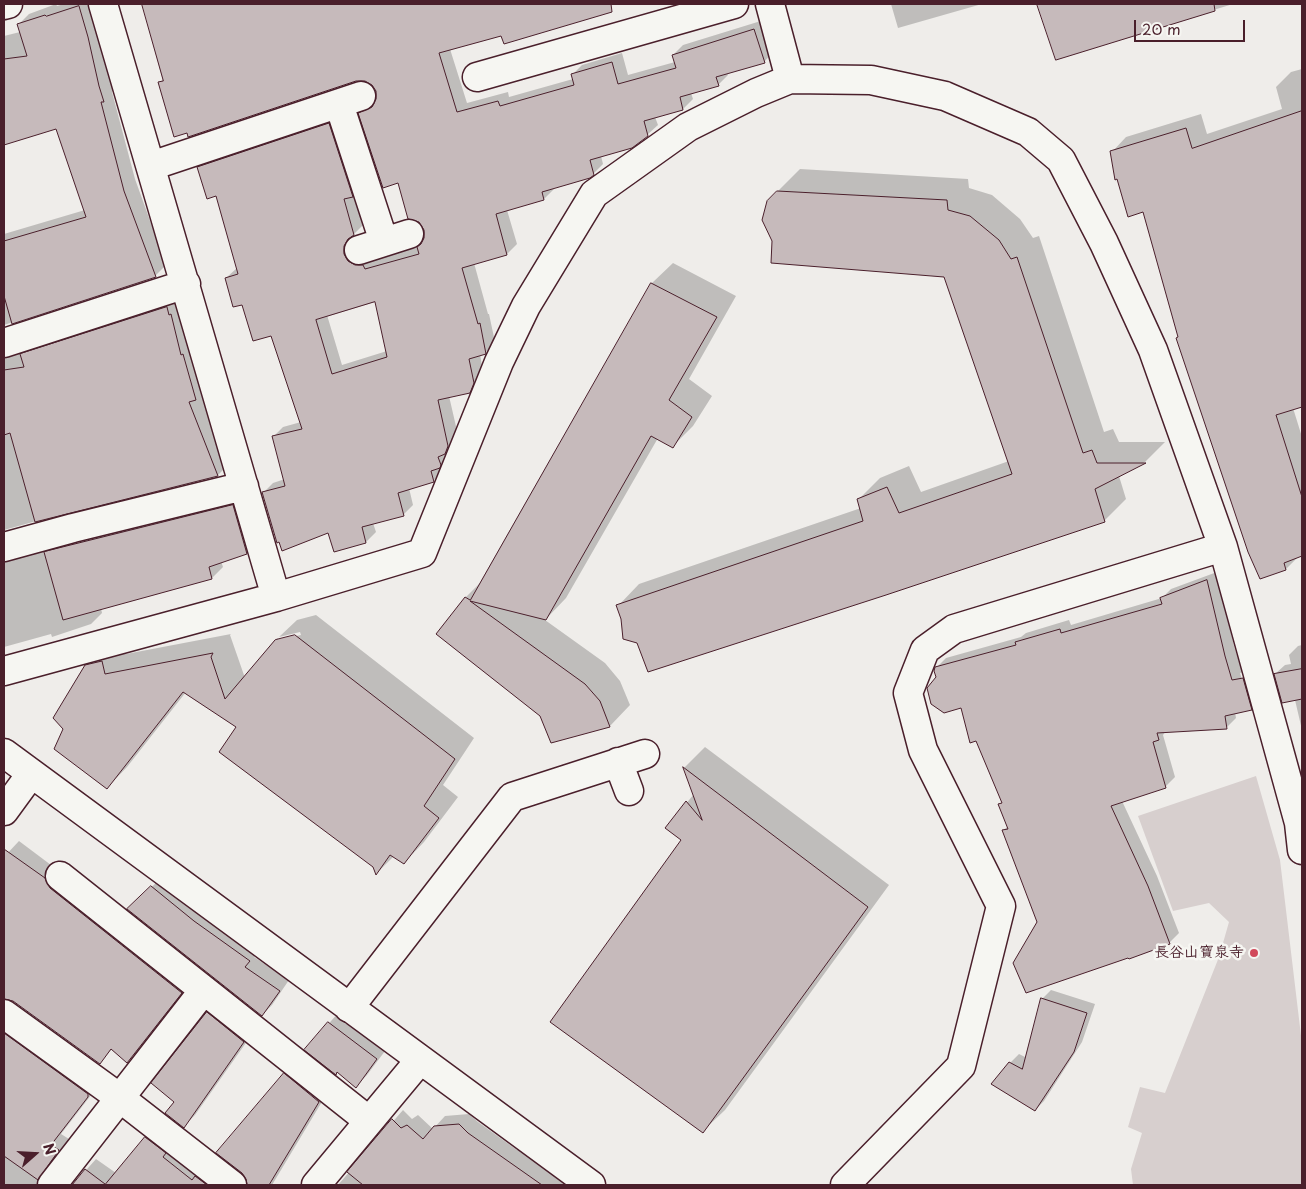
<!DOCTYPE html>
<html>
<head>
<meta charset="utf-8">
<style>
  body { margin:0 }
  #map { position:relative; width:1306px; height:1189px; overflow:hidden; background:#efedea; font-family:"Playpen Sans",sans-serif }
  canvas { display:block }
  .frame { position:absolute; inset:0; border:5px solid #4a1f2b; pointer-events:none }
  .north { position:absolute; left:10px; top:1129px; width:50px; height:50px; -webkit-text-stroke:4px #f6f6f2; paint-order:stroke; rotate:71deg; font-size:14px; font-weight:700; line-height:20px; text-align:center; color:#4a1f2b }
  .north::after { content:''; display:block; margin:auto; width:18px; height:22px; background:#4a1f2b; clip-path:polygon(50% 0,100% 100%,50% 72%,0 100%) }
  .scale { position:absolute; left:1134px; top:20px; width:111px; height:22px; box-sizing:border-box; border:2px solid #4a1f2b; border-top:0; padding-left:6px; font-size:15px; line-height:18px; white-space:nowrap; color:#4a1f2b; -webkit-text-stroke:4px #f6f6f2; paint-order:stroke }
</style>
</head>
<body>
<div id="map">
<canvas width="1306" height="1189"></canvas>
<div class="frame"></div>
<div class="north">N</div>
<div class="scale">20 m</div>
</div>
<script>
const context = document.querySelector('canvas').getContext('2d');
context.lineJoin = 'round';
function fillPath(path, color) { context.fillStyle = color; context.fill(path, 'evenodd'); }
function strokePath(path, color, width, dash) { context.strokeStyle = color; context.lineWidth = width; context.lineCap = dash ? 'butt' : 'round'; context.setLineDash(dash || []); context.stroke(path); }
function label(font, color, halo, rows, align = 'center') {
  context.font = font + ' "Playpen Sans","Klee One",sans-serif'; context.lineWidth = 5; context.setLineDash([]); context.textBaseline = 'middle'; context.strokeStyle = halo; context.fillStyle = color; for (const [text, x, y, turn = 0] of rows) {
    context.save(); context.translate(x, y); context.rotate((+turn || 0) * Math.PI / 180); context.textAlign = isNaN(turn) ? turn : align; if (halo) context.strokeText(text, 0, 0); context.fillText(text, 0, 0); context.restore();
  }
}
const green = new Path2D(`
  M1256,776L1280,860L1302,1044V1185H1133L1131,1169L1142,1133L1128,1127L1140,1087L1165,1093L1219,957L1229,922L1209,903L1173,911L1138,816Z`);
const shadow = new Path2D(`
  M56,4L57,6L64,4H93L114,89L112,92L135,179L166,265L155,276L4,325V234L85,210L57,127L4,144V36L20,32L18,25L29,14Z
  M143,4H599L502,35L450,49L467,103L508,92L509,97L573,79L572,75L582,65L622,53L628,75L675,62L673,55L683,45L764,20L774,51L764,62L727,72L728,75L718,85L691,93L693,99L683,109L655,117L658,125L647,135L601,156L603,164L593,174L553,187L554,189L544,199L507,210L517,244L507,254L474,263L488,314H489L495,342L485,353L480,354L483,372L479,381L469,392L449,396L458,435L455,443L448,449L449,456L442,464L443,471L433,481L409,488L413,505L403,515L373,523L376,532L366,542L328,531L263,493L273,483L285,479L273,437L283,427L301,422L272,335L243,303L226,278L237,268L216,195L199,167L209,157L339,114L364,224L353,235L354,244L373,255L374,260L418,247L425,238V229L360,114L370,104L377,100V90L373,84L365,80L160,83L163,79ZM376,301L387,351L342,365L327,315Z
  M891,4H982L898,28Z
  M1038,4H1233L1057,58Z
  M1302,69V405L1293,408L1302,437V555L1299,556L1286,569L1179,337L1144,211L1112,152L1126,137L1201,114L1207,134L1282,109L1276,87L1291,72Z
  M800,169L968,179L969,188L992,195L1020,219L1033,238L1039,236L1104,432L1113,429L1119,442H1165L1145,462L1119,476L1126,499L1104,521L638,642L622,618L618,606L639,584L861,508L859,499L880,478L909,466L921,492L1009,461L945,275L773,240L768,201Z
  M673,263L736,296L689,379L712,396L693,426L673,446L658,438L566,598L545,620L605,663L620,681L630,705L610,726L541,715L466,597L482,581L652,283Z
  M178,296L207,388L201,394L229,464L218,475L69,512L4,530V342Z
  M244,494L258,541L246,552L221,561L223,567L212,578L101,608L102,613L91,624L52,637L51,634L4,647V546Z
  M1217,572L1234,646L1242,671L1252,669L1261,699L1251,709L1235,712L1236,718L1226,728L1166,731L1163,735L1175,777L1165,787L1122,801L1157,876L1179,933L1169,943L1003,831L1008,826L1000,804L1003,802L962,707L937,678L936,668L946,658L1021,637L1026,633L1069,620L1071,625L1162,598L1171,589ZM1243,672L1251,703H1249L1240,673Z
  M316,615L474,738L443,785L458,797L424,842L404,863L394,856L377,873L374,866L238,726L186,692L127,767L107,788L65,729L86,666L107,645L122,641L126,654L231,634L230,635L245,678L278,638V640L301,635L300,632L279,637L297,620Z
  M1302,645V730L1295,700L1275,674L1285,665L1291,664L1289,655L1298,646Z
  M705,747L889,885L725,1110L703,1131L683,840L666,828L694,794L684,768Z
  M19,841L55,868L192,982L138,1051L127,1061L112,1049L100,1062L13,1000L4,997V857Z
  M162,877L259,950L254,957L289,980L272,1005L262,1015L129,909Z
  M1051,990L1095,1004L1082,1042L1044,1101L1035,1110L1010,1063L1019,1054L1027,1058L1042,999Z
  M219,1002L255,1030L195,1115L184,1126L175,1102L207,1013Z
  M340,1011L388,1047L367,1075L356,1086L338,1071L306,1049Z
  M4,1014L98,1086L61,1134L69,1139L50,1163L47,1171L52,1185H4Z
  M295,1064L329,1090L272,1185H248L247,1178L285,1074Z
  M403,1110L412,1119L418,1115L433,1129L445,1116L469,1114L478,1122L517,1150L518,1149L571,1185H338Z
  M156,1127L231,1185H73L96,1159L116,1173Z`);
const building = new Path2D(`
  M142,4H611L612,12L504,44L501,36L439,53L457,112L498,101L500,106L574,85L571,74L612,62L618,84L676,68L672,55L754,29L765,63L716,77L719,86L680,97L683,110L644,121L648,136L632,148L590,160L594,175L590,178L542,192L544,200L496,214L507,255L462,268L478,324L480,323L486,354L469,359L474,383L470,393L438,400L448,446L445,454L438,457L441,465L440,468L431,471L434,482L398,493L404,516L362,527L366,543L334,552L328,533L282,551L279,542L277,543L262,492L285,486L272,436L302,429L271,336L253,341L242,305L233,307L225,278L238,274L216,196L207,199L197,167L329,123L353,197L344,199L354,235L348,239L344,246V254L348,261L355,265H363L365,269L419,254L417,247L421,244L424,238V230L419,222L408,219L398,183L383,188L358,113L372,107L376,99V91L372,85L365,81H356L188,137L187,133L174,137L158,82L163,81ZM375,302L387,357L332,374L316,320Z
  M1037,4H1214L1215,11L1056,60Z
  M79,6L88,37L99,86L104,102H101L124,191L156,277L12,324L4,296V241L86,217L56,129L4,145V59L27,56L17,24L45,15L46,16Z
  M1302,111V407L1276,415L1302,497V556L1284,563L1286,570L1260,579L1248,552L1176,338L1178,337L1143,212L1128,217L1117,179L1115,180L1110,151L1186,128L1192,148Z
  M777,191L947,200L948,210L970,216L999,240L1011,259L1017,257L1083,453L1092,450L1097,463H1146L1095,489L1105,522L886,595L648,672L637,643L623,639L621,619L616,605L863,521L857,499L887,487L899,513L1012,474L944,277L771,263L772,241L762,220L767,201Z
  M651,283L717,317L669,400L692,417L673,448L651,436L546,620L470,601L585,684L600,701L610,727L551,743L540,716L436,634L465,597L470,600Z
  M167,307L169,315L171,314L181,355L183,354L196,400L189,402L218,476L35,522L10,433L4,435V370L24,367L20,354Z
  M233,505L247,554L209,567L212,579L63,620L44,552Z
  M1207,580L1225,656L1232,680L1243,678L1252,710L1225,716L1227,729L1157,733L1159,740L1153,742L1166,788L1111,806L1148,886L1170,944L1129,959L1128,958L1026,993L1013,963L1037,922L1002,830L1008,829L998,804L1002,803L976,741L970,743L961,708L944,713L931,704L927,688L936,677L934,671L935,667L1016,645L1015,642L1060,629L1061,633L1162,604L1160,598Z
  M295,635L455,759L424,806L439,818L404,864L390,855L376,875L373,867L219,752L236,727L183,692L107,789L54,749L63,729L53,718L85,665L102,661L105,674L213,653L211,657L225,699L275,640Z
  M1302,669V699L1282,703L1274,674Z
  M683,767L868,907L703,1133L550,1022L681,840L665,828L686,801L702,820Z
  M4,849L45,878L50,888L182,993L127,1063L111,1049L100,1064L13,1001L4,999Z
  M151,886L194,921L250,961L245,967L280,991L262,1016L127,909Z
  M1041,998L1087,1013L1074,1052L1035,1111L991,1084L1009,1062L1022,1069Z
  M207,1012L244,1042L184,1128L165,1113L174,1102L151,1083Z
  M328,1022L377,1059L356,1088L337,1072L336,1075L304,1050Z
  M4,1033L88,1094V1097L51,1145L59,1150L38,1180L4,1156Z
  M284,1073L319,1102L269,1185H247L246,1179L242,1173L216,1153Z
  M392,1119L401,1128L407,1125L423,1139L434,1126L459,1124L468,1133L542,1185H363L347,1172Z
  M145,1137L166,1153L163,1157L192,1180L195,1176L207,1185H72L85,1169L105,1184Z`);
const minor = new Path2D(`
  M103,4L276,597
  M770,4L790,79
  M4,5L8,4
  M477,77L734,4
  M339,104L384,242
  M151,166L361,96
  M359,250L409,234
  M4,343L186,284
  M4,547L73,528L244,486
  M4,671L276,597L422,553L499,362L526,306L594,194L688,127L756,93L790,79L871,80L945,96L1028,132L1061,160L1104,243L1153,350L1223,547L1299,823L1302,850
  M4,753L591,1185
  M618,762L629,791
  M4,811L31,774
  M60,876L369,1121
  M349,1008L512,797L645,754
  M4,1014L120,1098L232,1185
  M52,1185L204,990
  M316,1185L420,1060
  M845,1185L961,1066L1001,906L923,750L908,693L925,650L954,629L1223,547`);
const markers = [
  [1254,953,5,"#d1495b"]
];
const poiNames = [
  ["長谷山寶泉寺",1244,953]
];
fillPath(green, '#d7cfce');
fillPath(shadow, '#0003');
fillPath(building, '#c6babb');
strokePath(building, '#4a1f2b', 1);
strokePath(minor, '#4a1f2b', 31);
strokePath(minor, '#f6f6f2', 28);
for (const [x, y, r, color] of markers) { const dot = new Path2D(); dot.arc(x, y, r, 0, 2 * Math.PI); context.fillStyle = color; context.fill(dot); strokePath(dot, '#f6f6f2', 2); }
label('bold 15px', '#4a1f2b', '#f6f6f2', poiNames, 'right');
</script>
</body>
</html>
